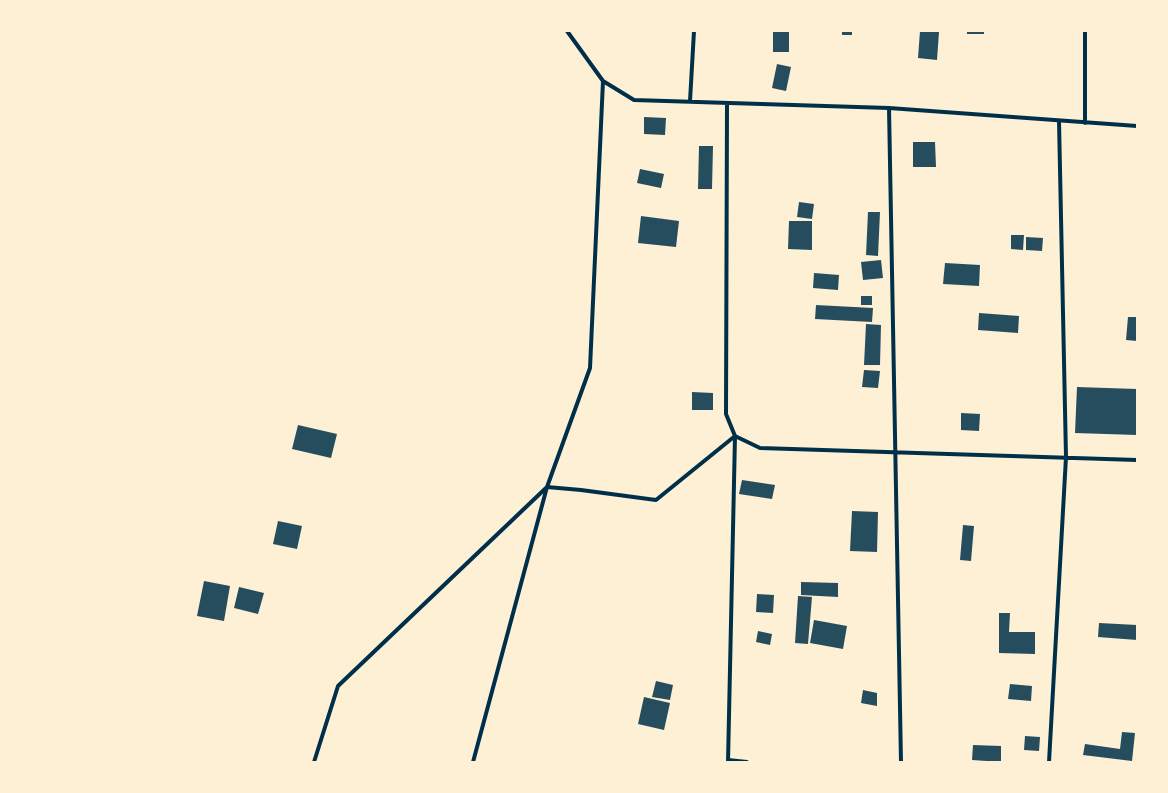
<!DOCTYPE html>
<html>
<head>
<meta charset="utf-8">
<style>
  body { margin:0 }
  #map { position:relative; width:1168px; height:793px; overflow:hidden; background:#fdf0d5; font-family:"Noto Sans",sans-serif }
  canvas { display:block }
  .frame { position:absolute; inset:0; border:32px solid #fdf0d5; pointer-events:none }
</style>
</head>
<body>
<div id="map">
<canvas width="1168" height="793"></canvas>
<div class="frame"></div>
</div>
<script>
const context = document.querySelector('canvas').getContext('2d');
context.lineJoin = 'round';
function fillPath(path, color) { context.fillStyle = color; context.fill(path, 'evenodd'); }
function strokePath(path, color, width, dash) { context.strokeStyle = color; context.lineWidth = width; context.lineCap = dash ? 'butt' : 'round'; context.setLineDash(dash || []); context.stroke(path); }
const building = new Path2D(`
  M773,31H789V52H773Z
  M842,31H852V35H842Z
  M920,31L939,32L937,60L918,58Z
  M967,31H984V34H967Z
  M777,64L791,67L786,91L772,88Z
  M644,117L666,118L665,135L644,134Z
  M913,142H935L936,167H913Z
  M699,146H713L712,189H698Z
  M640,169L664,174L661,188L637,183Z
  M799,202L814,204L812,219L797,217Z
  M868,212H880L878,256L866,255Z
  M641,216L679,221L676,247L638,243Z
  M789,221H812V250L788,249Z
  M1011,235H1024L1023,250L1011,249Z
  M1026,237L1043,238L1042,251L1026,250Z
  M881,260L883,278L863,280L861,262Z
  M945,263L980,265L979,286L943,284Z
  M814,273L839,275L838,290L813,288Z
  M861,296H872V305H861Z
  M816,305L873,308L872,322L815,319Z
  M979,313L1019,316L1018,333L978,330Z
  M1128,317H1137V341L1126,340Z
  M866,324L881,325L880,365H864Z
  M864,370L880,371L878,388L862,387Z
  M1077,387L1137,389V435L1075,433Z
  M692,392L713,393V410H692Z
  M961,413L980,414L979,431L961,430Z
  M298,425L337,434L331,458L292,449Z
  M742,480L775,485L772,499L739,494Z
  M852,511L878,512L877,552L850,551Z
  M278,521L302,526L297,549L273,544Z
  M963,525L974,526L971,561L960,560Z
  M204,581L230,586L224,621L197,616Z
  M801,582L838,583V597L801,595Z
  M239,587L264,593L258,614L234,608Z
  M757,594L774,595L773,613L756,612Z
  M798,596L812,597L808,644L795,643Z
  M999,613H1010L1009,632H1035V654L999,653Z
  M814,620L847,626L843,649L810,643Z
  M1099,623L1137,625V640L1098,637Z
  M758,631L772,634L770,645L756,642Z
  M656,681L673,685L670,700L652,697Z
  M1010,684L1032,686L1031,701L1008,699Z
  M863,690L877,693V706L861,703Z
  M644,697L670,703L664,730L638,724Z
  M1122,732L1135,733L1132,761L1083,755L1085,744L1120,749Z
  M1025,736L1040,737L1039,751L1024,750Z
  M973,745L1001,746V762L972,760Z`);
const minor = new Path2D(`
  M567,31L603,81L634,100L889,108L1137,126
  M1085,31V123
  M690,101L694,31
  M727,103L726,414L735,436L760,448L1137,460
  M889,108L901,762
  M728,760L747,762
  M314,762L338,686L547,487L581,490L656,500L735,436
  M473,762L547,487L590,368L603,81
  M728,762L735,436
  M1049,762L1066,457L1059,121`);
fillPath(building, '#264d5e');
strokePath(minor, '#003049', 4);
</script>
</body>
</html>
